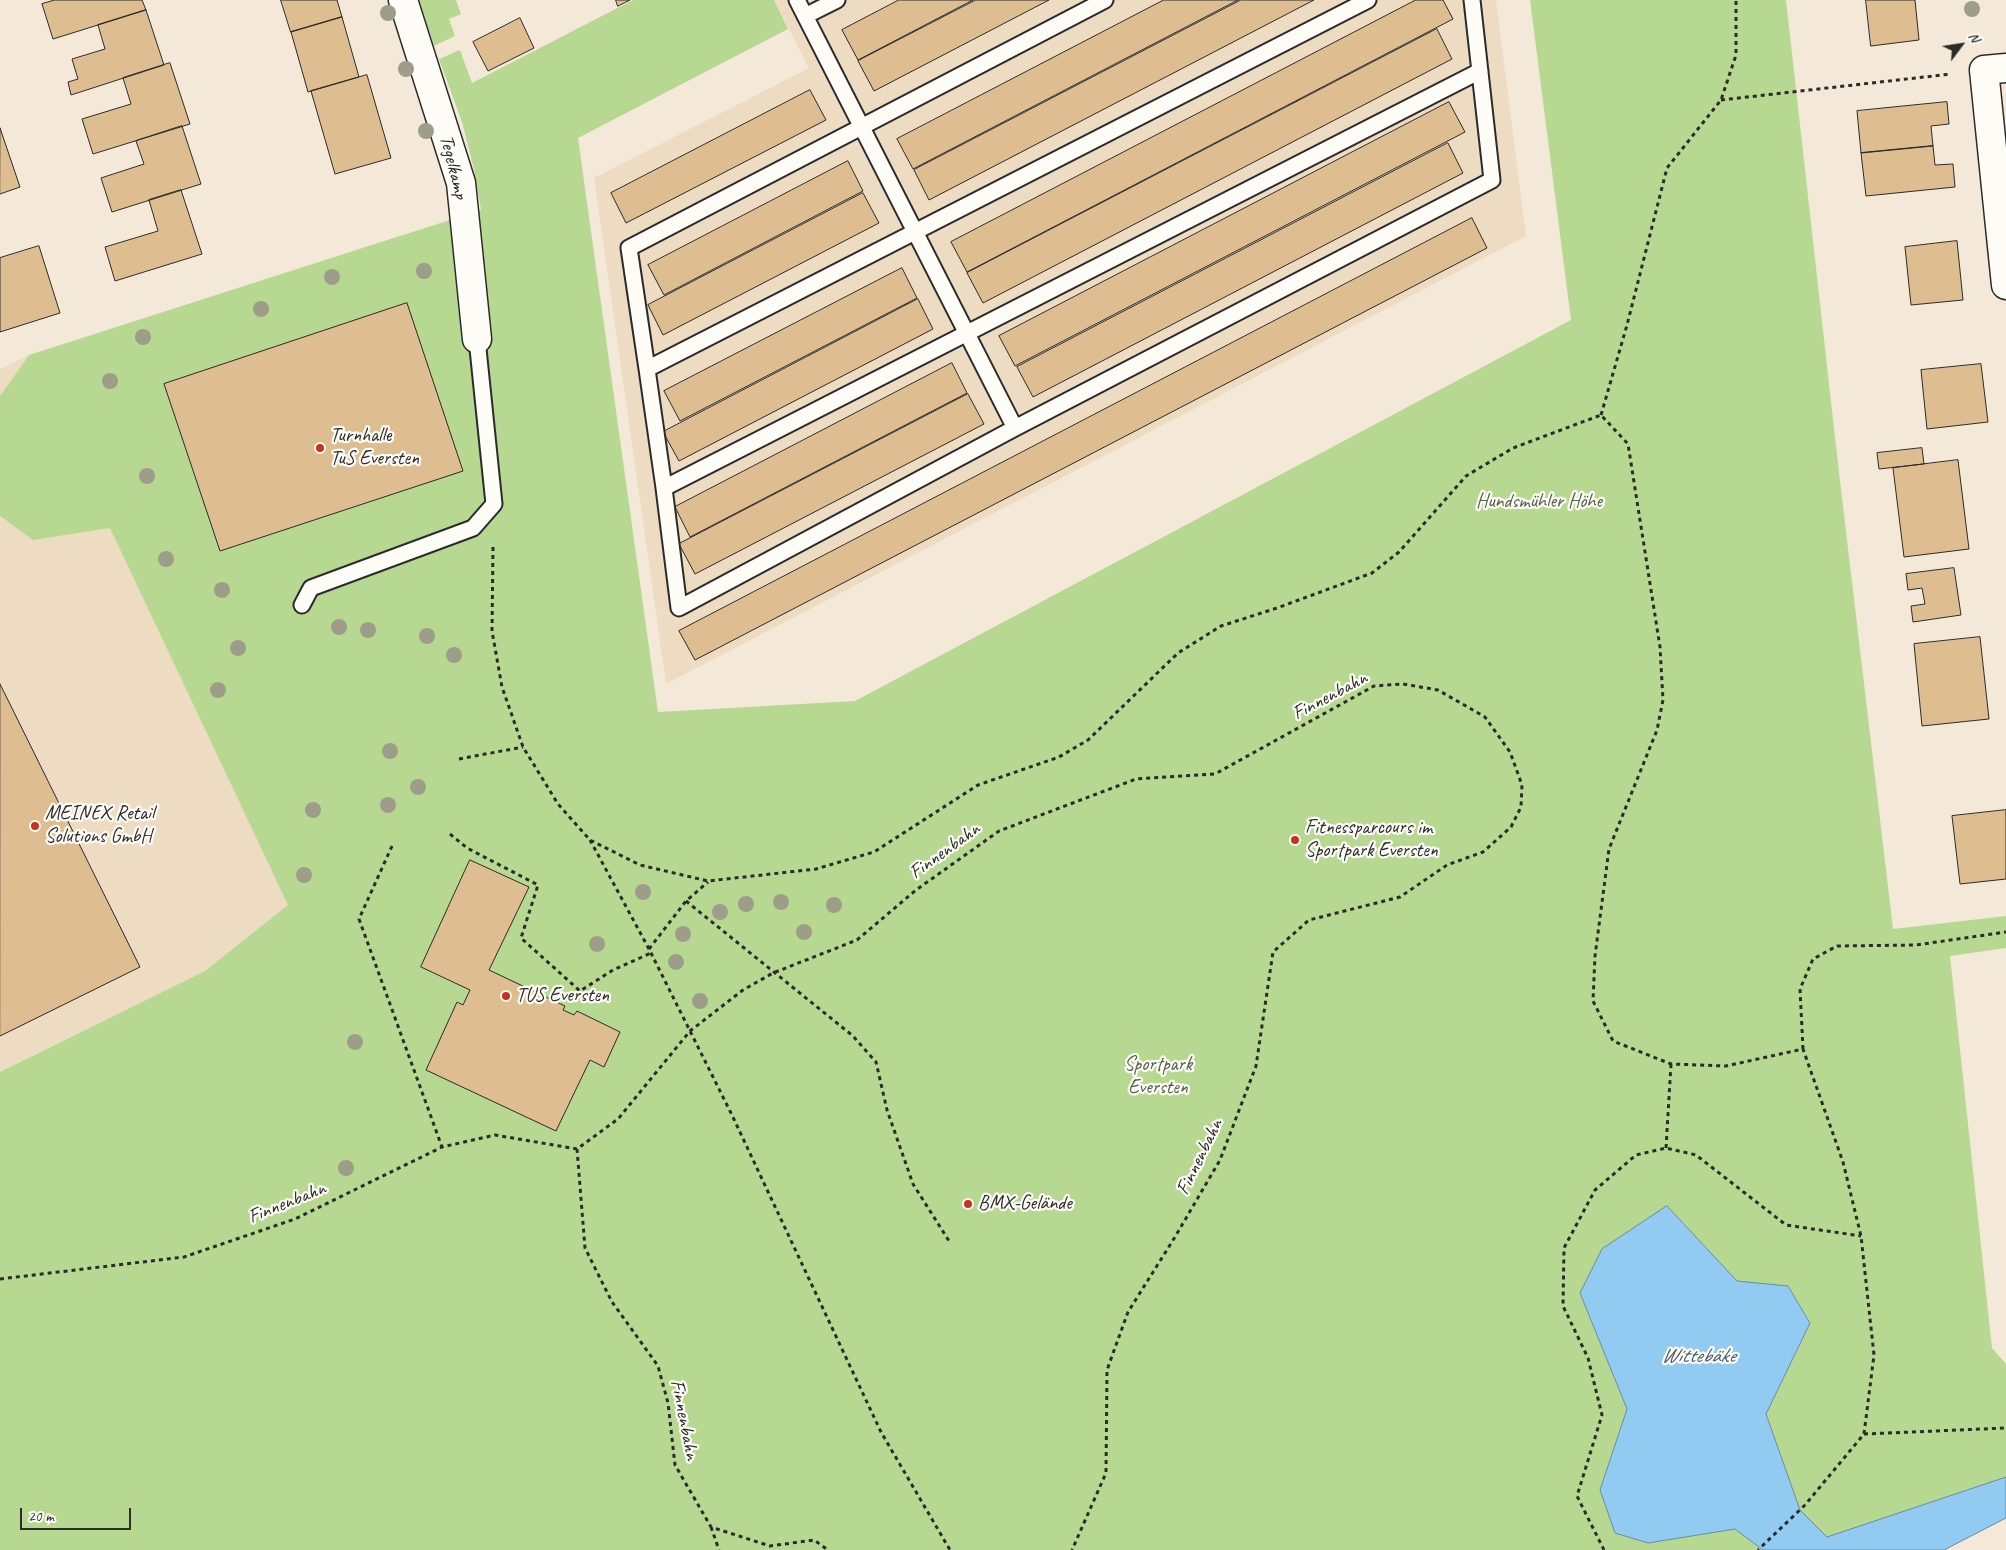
<!DOCTYPE html>
<html>
<head>
<meta charset="utf-8">
<style>
  body { margin:0 }
  #map { position:relative; width:2006px; height:1550px; overflow:hidden; background:#f4e9d8; font-family:Caveat,sans-serif }
  canvas { display:block }
  .north { position:absolute; left:1936px; top:20px; width:50px; height:50px; -webkit-text-stroke:4px #fdfcf7; paint-order:stroke; rotate:59deg; font-size:14px; font-weight:700; line-height:20px; text-align:center; color:#2b2b2b }
  .north::after { content:''; display:block; margin:auto; width:18px; height:22px; background:#2b2b2b; clip-path:polygon(50% 0,100% 100%,50% 72%,0 100%) }
  .scale { position:absolute; left:20px; top:1508px; width:111px; height:22px; box-sizing:border-box; border:2px solid #2b2b2b; border-top:0; padding-left:6px; font-size:15px; line-height:18px; white-space:nowrap; color:#2b2b2b; -webkit-text-stroke:4px #fdfcf7; paint-order:stroke }
</style>
</head>
<body>
<div id="map">
<canvas width="2006" height="1550"></canvas>
<div class="north">N</div>
<div class="scale">20 m</div>
</div>
<script>
const context = document.querySelector('canvas').getContext('2d');
context.lineJoin = 'round';
function fillPath(path, color) { context.fillStyle = color; context.fill(path, 'evenodd'); }
function strokePath(path, color, width, dash) { context.strokeStyle = color; context.lineWidth = width; context.lineCap = dash ? 'butt' : 'round'; context.setLineDash(dash || []); context.stroke(path); }
function label(font, color, halo, rows, align = 'center') {
  context.font = font + ' Caveat,sans-serif'; context.lineWidth = 4.5; context.setLineDash([]); context.textBaseline = 'middle'; context.strokeStyle = halo; context.fillStyle = color; for (const [text, x, y, turn = 0] of rows) {
    context.save(); context.translate(x, y); context.rotate((+turn || 0) * Math.PI / 180); context.textAlign = isNaN(turn) ? turn : align; if (halo) context.strokeText(text, 0, 0); context.fillText(text, 0, 0); context.restore();
  }
}
const built = new Path2D(`
  M774,0H1496L1526,236L666,684L594,178L809,68Z
  M29,355L0,396V369Z
  M0,516L33,539L110,527L289,905L205,971L0,1072Z`);
const green = new Path2D(`
  M419,0H456L461,14L449,19L455,36L434,46Z
  M633,0H774L788,29L578,138L658,712L855,701L1571,320L1530,0H1786L1837,455L1893,929L2006,916V948L1950,956L1992,1348L2006,1364V1477L1827,1537L1800,1510L1766,1414L1810,1322L1788,1286L1737,1281L1667,1206L1580,1293L1627,1409L1600,1490L1648,1543L1735,1529L1763,1550H0V1072L205,971L288,905L110,528L33,540L0,516V396L29,355L481,210L474,169L462,122L439,59L460,50L472,83Z`);
const water = new Path2D(`
  M1667,1206L1737,1281L1788,1286L1810,1323L1766,1414L1800,1510L1827,1537L2006,1477V1518L1944,1550H1763L1735,1529L1648,1543L1615,1533L1600,1490L1627,1409L1580,1293L1602,1249Z`);
const building = new Path2D(`
  M55,0H142L146,10L53,39L42,4Z
  M281,0H337L342,17L291,32Z
  M616,0H630L618,6Z
  M899,0H973L858,60L842,30Z
  M976,0H1049L874,91L858,61Z
  M1164,0H1238L913,169L897,139Z
  M1241,0H1314L929,200L914,170Z
  M1416,0H1443L1453,19L967,272L951,242Z
  M1866,0H1915L1919,40L1871,46Z
  M146,10L164,65L71,95L68,82L78,79L72,59L105,49L98,25Z
  M342,17L359,77L308,92L291,32Z
  M520,18L534,48L488,71L473,42Z
  M1437,29L1452,59L983,303L967,273Z
  M170,63L190,124L93,154L82,119L131,104L123,78Z
  M367,75L391,158L335,174L311,91Z
  M810,90L826,120L626,223L611,193Z
  M1449,102L1465,132L1015,366L999,336Z
  M1947,102L1949,124L1931,126L1933,146L1861,153L1857,111Z
  M182,126L201,184L112,212L101,178L144,164L136,141Z
  M0,128L20,187L0,194Z
  M1448,143L1463,173L1033,397L1017,367Z
  M1933,146L1935,165L1953,164L1955,187L1866,196L1861,153Z
  M848,161L863,191L664,295L648,265Z
  M181,190L202,254L115,281L105,247L158,231L149,200Z
  M863,193L879,223L663,335L648,305Z
  M1472,218L1487,248L695,660L679,631Z
  M1957,241L1963,300L1911,305L1905,247Z
  M39,246L60,313L0,332V258Z
  M902,268L917,298L680,421L664,391Z
  M918,299L933,329L679,461L663,432Z
  M407,303L463,471L220,551L164,384Z
  M952,363L967,393L690,537L675,507Z
  M1981,364L1988,422L1927,429L1921,370Z
  M968,394L984,424L695,574L679,544Z
  M1922,448L1924,464L1879,469L1877,453Z
  M1958,460L1969,549L1904,557L1893,468Z
  M1954,568L1961,615L1913,622L1911,606L1925,604L1922,588L1908,590L1906,574Z
  M1980,637L1989,719L1922,726L1914,644Z
  M0,684L140,967L0,1036Z
  M2006,810V879L1960,884L1952,816Z
  M470,860L529,887L489,970L565,1006L563,1010L574,1015L577,1011L620,1032L604,1067L590,1060L556,1131L426,1070L457,1002L463,1005L470,990L421,967Z`);
const path = new Path2D(`
  M1721,100L1951,74
  M1601,415L1627,325L1667,168L1721,100L1736,55V0
  M493,547L492,631L502,687L523,747L558,804L590,840L640,865L708,881L816,869L874,852L978,785L1059,757L1088,740L1178,653L1221,626L1277,608L1372,573L1399,552L1466,476L1513,448L1601,415L1628,444L1660,647L1663,700L1657,730L1609,849L1595,956L1593,1001L1613,1041L1671,1064L1726,1066L1803,1049L1843,1162L1861,1236L1874,1355L1864,1434L1805,1505L1758,1550
  M459,759L523,747
  M450,834L467,848L538,885L521,938L580,991L613,970L651,953
  M590,840L649,949L731,1113L881,1432L950,1550
  M392,846L359,919L442,1147
  M686,901L853,1036L876,1062L887,1110L913,1184L949,1241
  M649,949L686,901L708,882
  M1803,1049L1800,989L1813,959L1837,946L1916,945L2006,932
  M1666,1148L1671,1064
  M577,1149L585,1248L612,1302L658,1366L668,1403L675,1465L711,1527L770,1546L814,1540L828,1550
  M0,1279L184,1257L295,1219L442,1147L495,1135L577,1149L618,1119L690,1031L743,990L773,973L857,940L916,890L999,831L1136,779L1215,774L1374,686L1403,684L1438,690L1485,717L1510,752L1522,785L1521,807L1511,827L1483,852L1447,865L1400,897L1309,920L1273,952L1256,1066L1220,1160L1175,1237L1128,1312L1107,1370L1106,1473L1072,1550
  M1864,1434L2006,1428
  M711,1527L719,1550
  M1604,1550L1577,1496L1602,1415L1588,1358L1563,1306L1564,1248L1595,1190L1636,1155L1666,1148L1696,1155L1786,1225L1861,1236`);
const lane = new Path2D(`
  M797,0L1015,428
  M1472,0L1492,180L1015,428L679,608L664,488L1480,71
  M805,16L837,0
  M647,369L629,248L1105,0
  M664,488L647,369L1368,0
  M302,605L311,588L473,528L494,504L477,339`);
const street = new Path2D(`
  M403,0L461,183L477,339
  M2006,68L1984,70L2006,285`);
const trees = [
  [1972,9],
  [388,13],
  [406,69],
  [426,131],
  [424,271],
  [332,277],
  [261,309],
  [143,337],
  [110,381],
  [147,476],
  [166,559],
  [222,590],
  [339,627],
  [368,630],
  [427,636],
  [238,648],
  [454,655],
  [218,690],
  [390,751],
  [418,787],
  [388,805],
  [313,810],
  [304,875],
  [643,892],
  [781,902],
  [746,904],
  [834,905],
  [720,912],
  [804,932],
  [683,934],
  [597,944],
  [676,962],
  [700,1001],
  [355,1042],
  [346,1168]
];
const markers = [
  [320,448,5,"#c8321e"],
  [35,826,5,"#c8321e"],
  [1295,840,5,"#c8321e"],
  [506,996,5,"#c8321e"],
  [968,1204,5,"#c8321e"]
];
const streetNames = [
  ["Tegelkamp",453,167,76],
  ["Finnenbahn",1330,696,-28],
  ["Finnenbahn",945,851,-36],
  ["Finnenbahn",1200,1157,-64],
  ["Finnenbahn",287,1203,-22],
  ["Finnenbahn",684,1420,79]
];
const poiNames = [
  ["Turnhalle",330,436],
  ["TuS Eversten",330,459],
  ["MEINEX Retail",45,814],
  ["Solutions GmbH",45,837],
  ["Fitnessparcours im",1305,828],
  ["Sportpark Eversten",1305,851],
  ["TUS Eversten",516,996],
  ["BMX-Gelände",978,1204]
];
const parkNames = [
  ["Hundsmühler Höhe",1539,502],
  ["Sportpark",1158,1065],
  ["Eversten",1158,1088]
];
const waterNames = [
  ["Wittebäke",1698,1356]
];
fillPath(built, '#eddcc2');
fillPath(green, '#b7d891');
fillPath(water, '#92cbf2');
strokePath(water, '#698ba2', 1);
fillPath(building, '#debd90');
strokePath(building, '#2b2b2b', 1);
strokePath(lane, '#2b2b2b', 19);
strokePath(street, '#2b2b2b', 31);
strokePath(path, '#2b2b2b', 3, [4, 4]);
strokePath(lane, '#fdfcf7', 15);
strokePath(street, '#fdfcf7', 28);
context.fillStyle = '#9d9d8a';
for (const [x, y] of trees) { context.beginPath(); context.arc(x, y, 8, 0, 2 * Math.PI); context.fill(); }
for (const [x, y, r, color] of markers) { const dot = new Path2D(); dot.arc(x, y, r, 0, 2 * Math.PI); context.fillStyle = color; context.fill(dot); strokePath(dot, '#fdfcf7', 2); }
label('20px', '#2b2b2b', '#fdfcf7', streetNames);
label('20px', '#2b2b2b', '#fdfcf7', poiNames, 'left');
label('20px', '#555f4a', '#fdfcf7', parkNames);
label('italic 21px', '#4a5b67', '#fdfcf7', waterNames);
</script>
</body>
</html>
